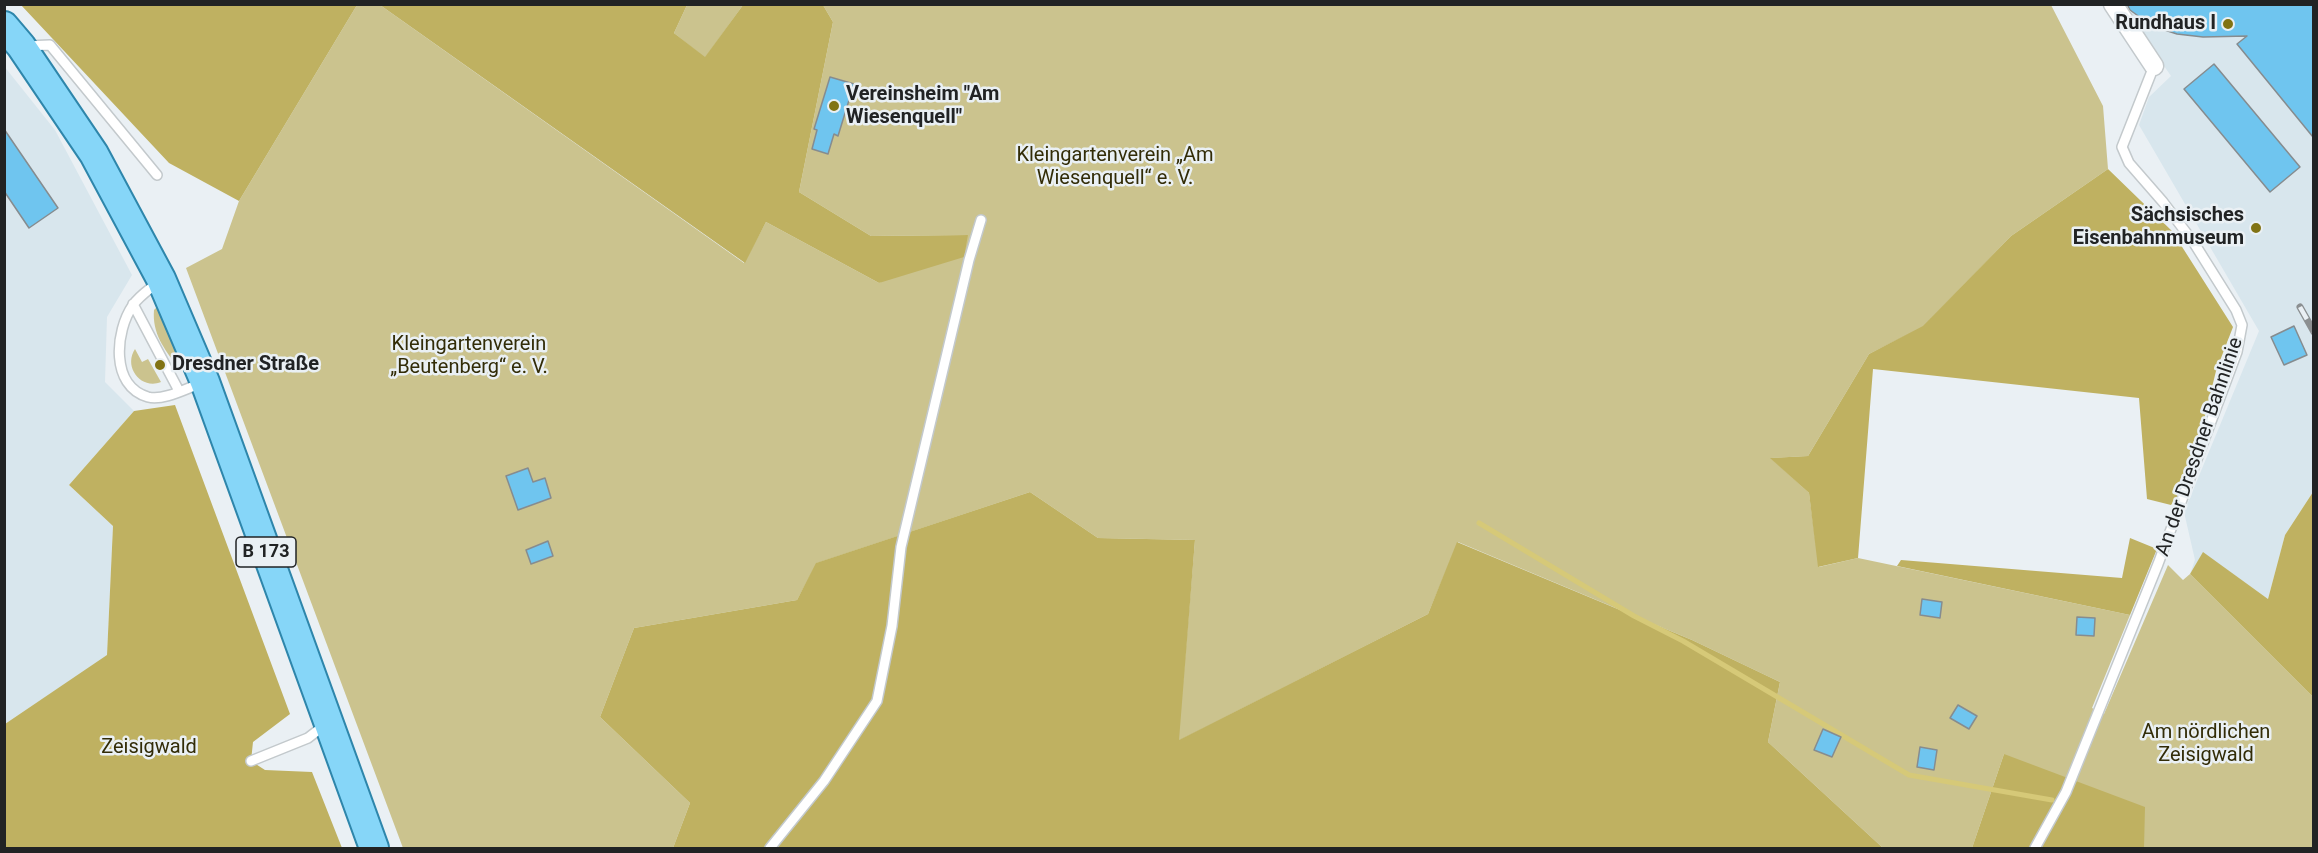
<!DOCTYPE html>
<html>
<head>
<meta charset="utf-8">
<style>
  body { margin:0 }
  #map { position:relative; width:2318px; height:853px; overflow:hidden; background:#eaf0f4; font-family:Roboto,sans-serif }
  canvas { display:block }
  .frame { position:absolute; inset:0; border:6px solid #212324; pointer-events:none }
</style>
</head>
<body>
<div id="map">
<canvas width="2318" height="853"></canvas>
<div class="frame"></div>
</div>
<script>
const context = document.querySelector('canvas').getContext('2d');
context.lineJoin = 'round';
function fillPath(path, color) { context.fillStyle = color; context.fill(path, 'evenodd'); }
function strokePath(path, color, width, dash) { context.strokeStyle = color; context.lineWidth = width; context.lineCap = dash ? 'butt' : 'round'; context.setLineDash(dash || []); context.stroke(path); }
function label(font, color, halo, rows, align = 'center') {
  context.font = font + ' Roboto,sans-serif'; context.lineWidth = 5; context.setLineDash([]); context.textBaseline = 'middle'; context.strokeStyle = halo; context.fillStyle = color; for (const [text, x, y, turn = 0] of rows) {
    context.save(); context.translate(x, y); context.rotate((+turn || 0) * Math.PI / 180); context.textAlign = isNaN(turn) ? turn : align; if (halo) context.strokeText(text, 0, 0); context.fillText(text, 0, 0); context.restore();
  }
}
const built = new Path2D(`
  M2122,5H2313V492L2285,535L2268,599L2203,553L2190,574L2195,560L2184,512L2259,331L2139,125L2149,97L2171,76Z
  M4,66L55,130L132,275L107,317L105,382L134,411L69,485L113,526L107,656L5,724Z`);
const green = new Path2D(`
  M357,5H380L744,263L766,222L879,283L968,235L871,236L799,192L833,22L823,5H2051L2103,106L2108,169L2011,236L1923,327L1869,354L1808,456L1771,458L1809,493L1819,567L1858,558L2130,615L2092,708L2104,714L2168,565L2183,580L2190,574L2313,697V848H2040L2004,754L1972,848H1883L1768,742L1780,682L1692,640L1458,542L1428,614L1178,741L1195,540L1098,538L1030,492L817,563L797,600L634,628L600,717L690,803L673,848H403L186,268L222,249L239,201Z
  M687,5H743L705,58L674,33Z
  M158,306L181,358L178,367C164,349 152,333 154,310Z
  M135,349L142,362L148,359L161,382C141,390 123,367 135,349Z`);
const forest = new Path2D(`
  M21,5H357L239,201L169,163Z
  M380,5H687L674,33L705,57L743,5H823L833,22L799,192L871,236L968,235L964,257L879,283L766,222L745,263Z
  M2108,169L2172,231L2233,327L2216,371L2189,481L2171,505L2147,499L2139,398L1873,369L1858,558L1818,567L1809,493L1770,458L1808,456L1869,354L1923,326L2011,236Z
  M175,405L290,714L253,742L251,761L265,770L312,772L342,848H5V724L107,655L113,526L69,485L134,411Z
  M1030,492L1098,538L1195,540L1179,740L1428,614L1457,542L1692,640L1780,682L1768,742L1883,848H673L690,803L600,717L634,628L797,600L816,563Z
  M2313,492V697L2190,574L2203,552L2268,599L2285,535Z
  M2130,538L2157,549L2130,615L1897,566L1901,560L2122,578Z
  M2004,754L2145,807L2144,848H1972Z`);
const stream = new Path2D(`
  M1479,523L1634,616L1683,641L1909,775L2052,800`);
const building = new Path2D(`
  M2127,4H2313V137L2237,44L2247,36L2203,37L2177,34L2152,26L2130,10Z
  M2214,64L2300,167L2270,192L2184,89Z
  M830,77L854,84L838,136L834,134L828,154L812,149L817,130L814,129Z
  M4,129L58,208L29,228L4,191Z
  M2294,326L2307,355L2284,365L2271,337Z
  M528,468L533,482L545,478L551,498L518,510L506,476Z
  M548,541L553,556L531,564L526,550Z
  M1922,599L1942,602L1940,618L1920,615Z
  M2077,617L2095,618L2094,636L2076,635Z
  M1958,705L1977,716L1969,729L1950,718Z
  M1823,729L1841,737L1832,757L1814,750Z
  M1920,747L1937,750L1934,770L1917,767Z`);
const service = new Path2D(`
  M26,46L50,45L157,175
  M157,283C150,289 139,296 133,305C115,331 110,386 148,397C164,401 187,388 202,383
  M133,304L179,391
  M251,761L308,738L326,724
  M770,848L824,781L877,701L892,626L901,547L969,260L981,220
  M2035,848L2066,792L2158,564L2237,352L2242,325L2236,310L2194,243L2163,202L2129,163L2122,147L2154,66`);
const minor = new Path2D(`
  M2113,4L2154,66`);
const primary = new Path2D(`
  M4,26L21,46L94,154L161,279L205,382L374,848`);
const rail = new Path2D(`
  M2300,307L2314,332`);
const markers = [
  [2228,24,6,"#817314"],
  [834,106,6,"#817314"],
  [2256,228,6,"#817314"],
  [160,365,6,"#817314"]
];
const shields = [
  [266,552,60]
];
const shieldNames = [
  ["B 173",266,552]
];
const poiNames = [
  ["Rundhaus I",2216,24],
  ["Vereinsheim \"Am",846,95,"left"],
  ["Wiesenquell\"",846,118,"left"],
  ["Sächsisches",2244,216],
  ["Eisenbahnmuseum",2244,239],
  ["Dresdner Straße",172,365,"left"]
];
const parkNames = [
  ["Kleingartenverein „Am",1115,156],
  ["Wiesenquell“ e. V.",1115,179],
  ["Kleingartenverein",469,345],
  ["„Beutenberg“ e. V.",469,368],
  ["Am nördlichen",2206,733],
  ["Zeisigwald",2206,756],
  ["Zeisigwald",149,748]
];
const streetNames = [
  ["An der Dresdner Bahnlinie",2200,447,-71]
];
fillPath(built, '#d8e6ed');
fillPath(green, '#cbc38e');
fillPath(forest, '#bfb161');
strokePath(stream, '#d6c978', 5);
fillPath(building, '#6fc5ef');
strokePath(building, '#868c8f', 1.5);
strokePath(service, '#c3c9cc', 12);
strokePath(minor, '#c3c9cc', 21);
strokePath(primary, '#2e86ab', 32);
strokePath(service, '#fff', 9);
strokePath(minor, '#fff', 18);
strokePath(primary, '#86d6f8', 28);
strokePath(rail, '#8b8f91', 7);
strokePath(rail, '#eaf0f4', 4.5, [14]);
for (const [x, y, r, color] of markers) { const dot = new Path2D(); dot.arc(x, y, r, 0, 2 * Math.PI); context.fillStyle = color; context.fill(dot); strokePath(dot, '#eaf0f4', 2); }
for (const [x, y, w] of shields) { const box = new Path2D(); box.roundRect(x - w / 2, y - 15, w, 30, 4.5); context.fillStyle = '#eaf0f4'; context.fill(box); strokePath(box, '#212324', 1.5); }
label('bold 18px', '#212324', null, shieldNames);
label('bold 20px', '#212324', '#eaf0f4', poiNames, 'right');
label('20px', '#322c07', '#eaf0f4', parkNames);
label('20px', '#212324', '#eaf0f4', streetNames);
</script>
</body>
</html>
